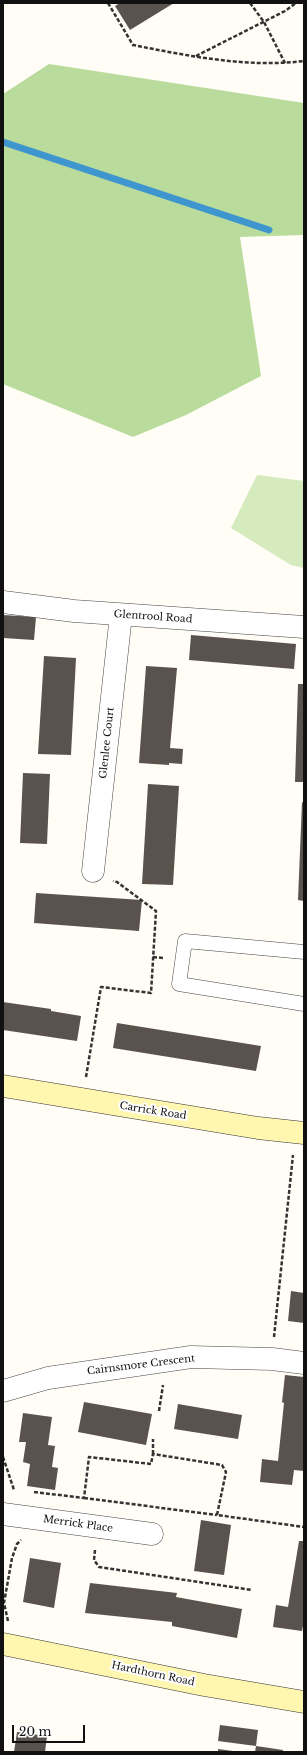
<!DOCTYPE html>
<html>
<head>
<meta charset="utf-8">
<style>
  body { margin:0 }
  #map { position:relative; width:307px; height:1755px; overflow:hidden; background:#fffdf5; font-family:"Libre Baskerville",serif }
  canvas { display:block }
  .frame { position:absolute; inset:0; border:4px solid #111; pointer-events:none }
  .scale { position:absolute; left:12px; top:1725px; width:73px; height:18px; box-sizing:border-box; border:2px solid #111; border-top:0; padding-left:5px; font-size:12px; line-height:14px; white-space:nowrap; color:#111; -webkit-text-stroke:3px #fff; paint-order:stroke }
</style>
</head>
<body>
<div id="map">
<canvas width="307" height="1755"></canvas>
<div class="frame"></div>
<div class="scale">20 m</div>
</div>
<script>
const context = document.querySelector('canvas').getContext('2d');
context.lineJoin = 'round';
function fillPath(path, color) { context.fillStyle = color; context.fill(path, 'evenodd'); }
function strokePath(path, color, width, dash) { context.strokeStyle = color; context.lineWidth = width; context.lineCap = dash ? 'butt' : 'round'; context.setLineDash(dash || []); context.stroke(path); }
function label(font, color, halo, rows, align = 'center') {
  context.font = font + ' "Libre Baskerville",serif'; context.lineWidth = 4; context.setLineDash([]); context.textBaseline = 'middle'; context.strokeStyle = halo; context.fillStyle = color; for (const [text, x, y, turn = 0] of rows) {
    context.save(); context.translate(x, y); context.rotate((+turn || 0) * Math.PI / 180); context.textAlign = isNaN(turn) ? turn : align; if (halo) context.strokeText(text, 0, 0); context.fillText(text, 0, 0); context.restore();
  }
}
const green = new Path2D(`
  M257,475L304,481V568L291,565L231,528Z`);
const forest = new Path2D(`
  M49,64L304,103V235L240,237L261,376L186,415L133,437L3,384V94Z`);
const stream = new Path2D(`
  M3,142L269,230`);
const building = new Path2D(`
  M120,3H174L130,30L115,6Z
  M3,615L36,617L34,640L3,638Z
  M191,635L296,644L294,669L189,660Z
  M44,656L76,658L71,755L38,754Z
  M146,666L177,668L170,748L183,749L182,764L169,763V765L139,763Z
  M298,684H304V782H295Z
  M23,773L50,774L47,844L20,843Z
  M148,784L179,786L173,885L142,884Z
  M302,802L304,803V901L298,900Z
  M36,893L142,900L139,931L34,923Z
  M3,1002L51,1009V1011L81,1016L77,1041L3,1030Z
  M117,1023L261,1046L256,1071L113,1048Z
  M291,1291L304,1293V1323L288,1321Z
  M285,1375L304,1377V1471L294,1470L292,1485L260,1482L262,1459L278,1461L284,1403L282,1402Z
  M84,1402L152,1414L146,1445L78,1432Z
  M178,1404L242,1415L238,1439L174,1429Z
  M23,1413L52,1417L48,1445L55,1446L52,1467L58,1468L55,1490L27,1486L30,1464L23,1462L26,1442H19Z
  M201,1520L231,1525L224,1575L194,1571Z
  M299,1541H304V1621L302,1631L273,1627L276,1605L288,1607Z
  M30,1558L61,1563L54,1608L23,1602Z
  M90,1583L177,1593L176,1597L242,1609L237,1638L172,1626V1622L85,1613Z
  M220,1725L258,1730L256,1746L283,1750V1752H255L256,1746L218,1741Z
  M17,1732L47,1736L45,1752H14Z
  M218,1749L233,1751V1752H218Z`);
const path = new Path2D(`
  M108,3L133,45C189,56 247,68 304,61
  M250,3L264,22L285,63
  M196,56L285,11L296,3
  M153,957L163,958
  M86,1077L101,987L151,993L156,911L117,882L113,881
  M274,1337L293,1155
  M159,1411L163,1385
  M153,1454V1439
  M3,1457L14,1490
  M34,1492L84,1498L89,1457L151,1464L153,1454L222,1465L226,1472L217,1515L304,1527
  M84,1498L217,1515
  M95,1550L94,1560L99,1567L252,1590
  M8,1621L4,1603L12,1558L17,1544L21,1540`);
const lane = new Path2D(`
  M304,952L185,941L179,984L304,1004`);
const street = new Path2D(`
  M3,602L74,611L304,627
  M93,871L121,615
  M3,1391L48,1378L191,1357L272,1359L304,1363
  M3,1514L152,1534`);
const secondary = new Path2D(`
  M3,1086L258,1128L304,1133
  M3,1644L204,1685L304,1702`);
const streetNames = [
  ["Glentrool Road",153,617,4],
  ["Glenlee Court",107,743,-84],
  ["Carrick Road",153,1111,9],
  ["Cairnsmore Crescent",141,1365,-7],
  ["Merrick Place",78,1524,8],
  ["Hardthorn Road",153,1674,12]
];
fillPath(green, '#d5ebbd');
fillPath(forest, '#b9dc9c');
strokePath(stream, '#3f96cf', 7);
fillPath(building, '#5a524d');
strokePath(lane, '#444', 15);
strokePath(street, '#444', 23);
strokePath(secondary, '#333', 23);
strokePath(path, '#333', 2.5, [4, 2]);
strokePath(lane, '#fff', 14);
strokePath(street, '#fff', 22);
strokePath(secondary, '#fff6b0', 22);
label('10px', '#111', '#fff', streetNames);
</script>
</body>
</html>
